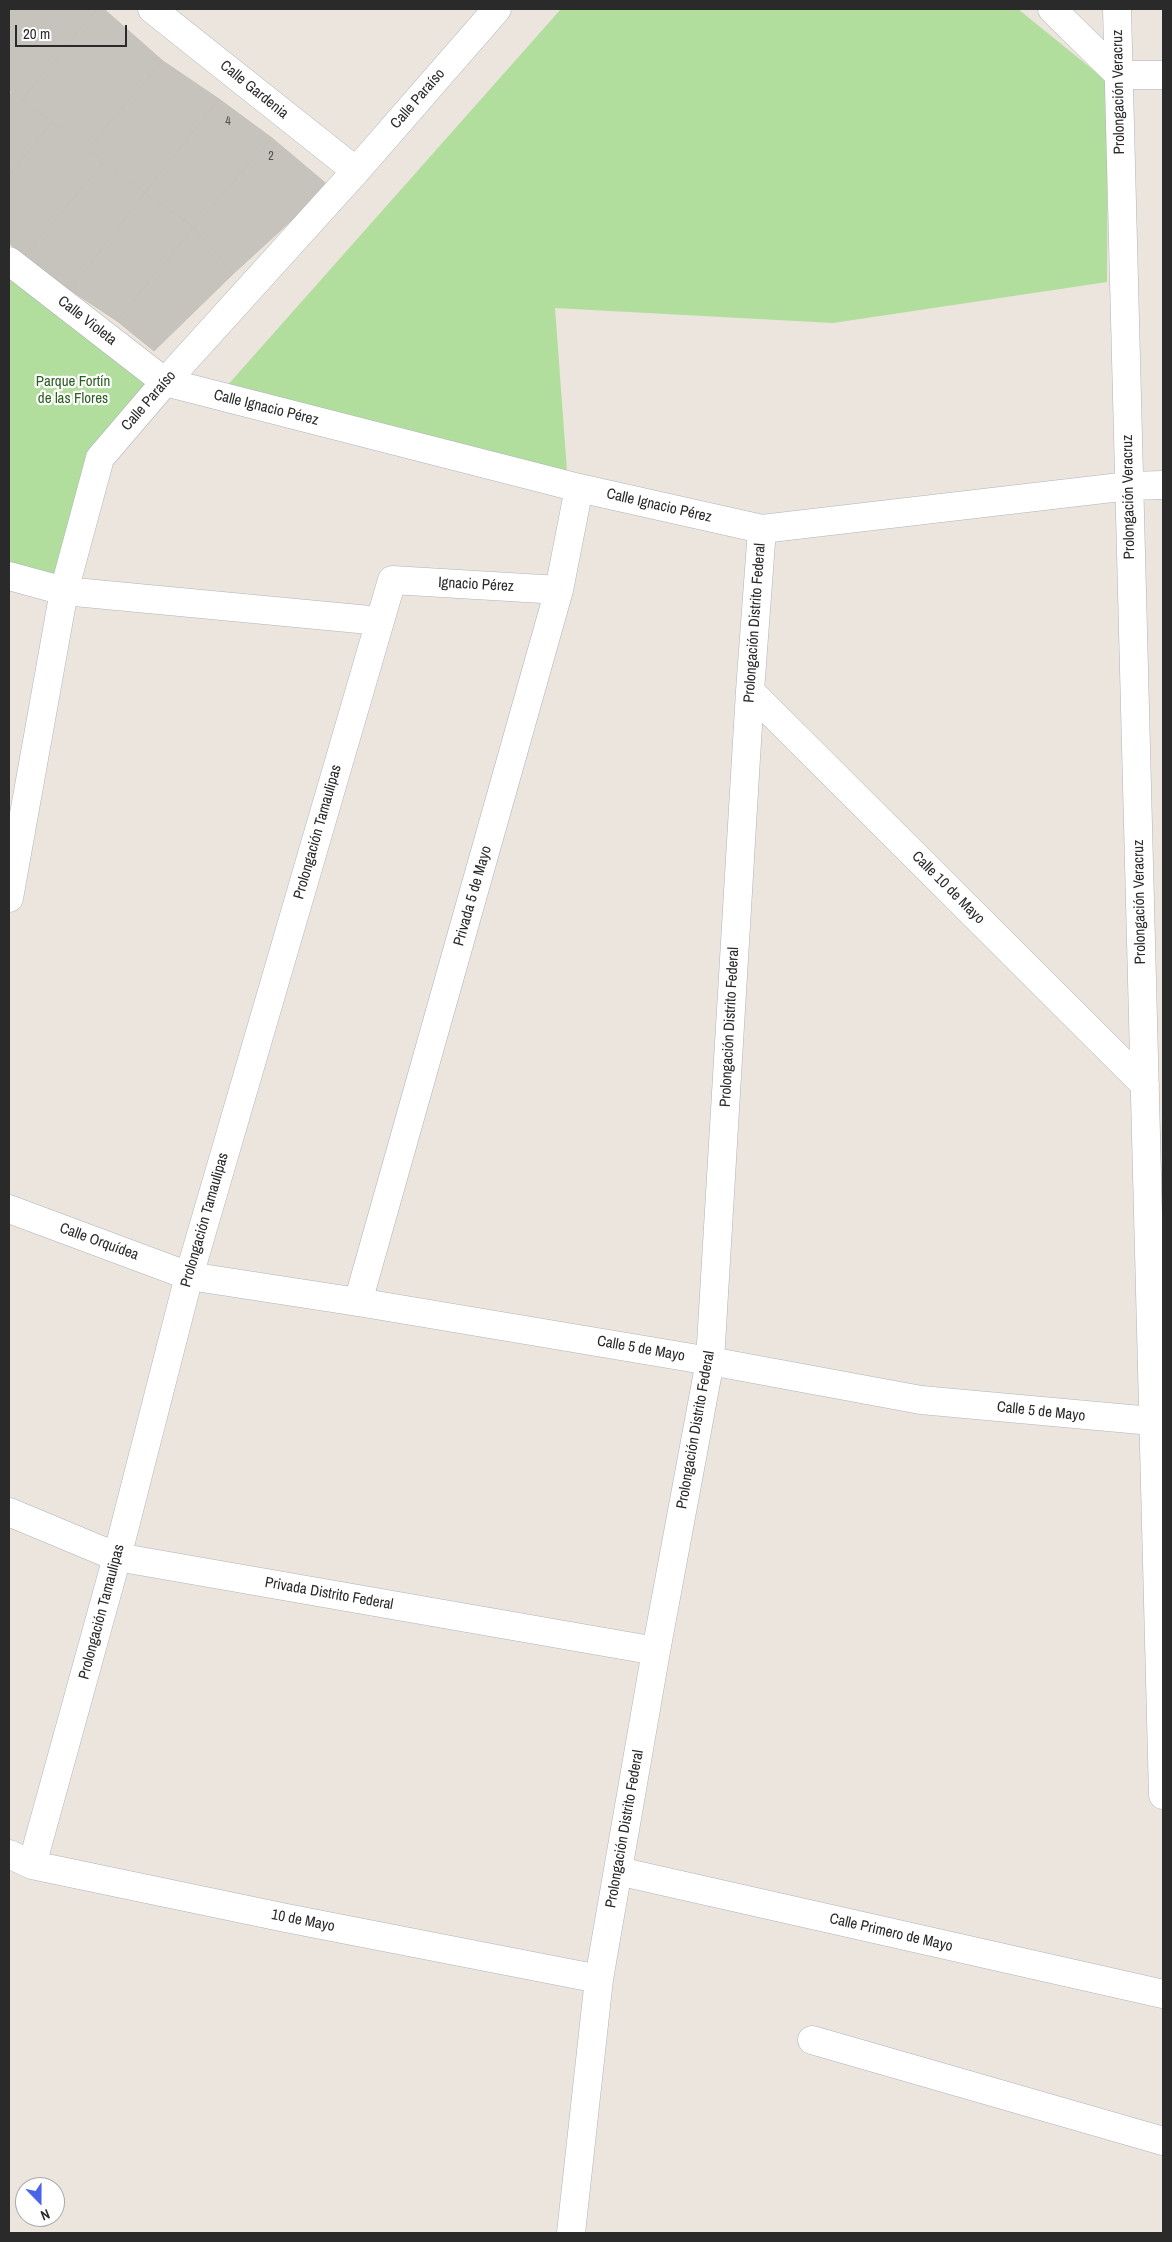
<!DOCTYPE html>
<html>
<head>
<meta charset="utf-8">
<style>
  body { margin:0 }
  #map { position:relative; width:1172px; height:2242px; overflow:hidden; background:#ebe5dd; font-family:"Archivo Narrow",sans-serif }
  canvas { display:block }
  .frame { position:absolute; inset:0; border:10px solid #2a2a2a; pointer-events:none }
  .north { position:absolute; left:15px; top:2177px; width:50px; height:50px; box-sizing:border-box; background:#fff; border:1px solid #aaa; border-radius:50%; rotate:158deg; font-size:14px; font-weight:700; line-height:20px; text-align:center; color:#2a2a2a }
  .north::after { content:''; display:block; margin:auto; width:18px; height:22px; background:#4963eb; clip-path:polygon(50% 0,100% 100%,50% 72%,0 100%) }
  .scale { position:absolute; left:15px; top:25px; width:112px; height:22px; box-sizing:border-box; border:2px solid #2a2a2a; border-top:0; padding-left:6px; font-size:15px; line-height:18px; white-space:nowrap; color:#2a2a2a; -webkit-text-stroke:4px #fff; paint-order:stroke }
</style>
</head>
<body>
<div id="map">
<canvas width="1172" height="2242"></canvas>
<div class="frame"></div>
<div class="north">N</div>
<div class="scale">20 m</div>
</div>
<script>
const context = document.querySelector('canvas').getContext('2d');
context.lineJoin = 'round';
function fillPath(path, color) { context.fillStyle = color; context.fill(path, 'evenodd'); }
function strokePath(path, color, width, dash) { context.strokeStyle = color; context.lineWidth = width; context.lineCap = dash ? 'butt' : 'round'; context.setLineDash(dash || []); context.stroke(path); }
function label(font, color, halo, rows, align = 'center') {
  context.font = font + ' "Archivo Narrow",sans-serif'; context.lineWidth = 4.5; context.setLineDash([]); context.textBaseline = 'middle'; context.strokeStyle = halo; context.fillStyle = color; for (const [text, x, y, turn = 0] of rows) {
    context.save(); context.translate(x, y); context.rotate((+turn || 0) * Math.PI / 180); context.textAlign = isNaN(turn) ? turn : align; if (halo) context.strokeText(text, 0, 0); context.fillText(text, 0, 0); context.restore();
  }
}
const green = new Path2D(`
  M561,9H1018L1108,82L1107,282L833,323L555,308L567,471L218,396Z
  M9,261L165,382L100,458L64,591L9,571Z`);
const building = new Path2D(`
  M9,9H97L22,100L9,90Z
  M97,9H104L163,61L88,148L22,100Z
  M163,61L219,99L145,193L88,148Z
  M12,92L52,122L9,176V96Z
  M219,99L272,138L194,227L145,193Z
  M52,122L105,161L24,257L9,243V176Z
  M272,138L329,186L233,274L194,227Z
  M105,161L145,193L70,290L24,257Z
  M145,193L194,227L117,321L70,290Z
  M194,227L233,274L154,351L117,321Z`);
const street = new Path2D(`
  M152,9L356,171
  M1052,9L1119,75H1163
  M1117,9L1163,1795
  M9,261L165,382L579,488L762,529L1129,486L1163,485
  M9,576L64,591L380,621
  M750,691L1145,1085
  M9,898L64,591L100,458L165,382L356,171L497,9
  M9,1209L189,1276L358,1302L710,1361L921,1400L1163,1422
  M358,1302L559,590L579,488
  M9,1512L117,1557L656,1651
  M9,1854L32,1865L286,1918L599,1979
  M32,1865L117,1557L189,1276L392,580L559,590
  M618,1871L1163,1994
  M812,2040L1163,2141
  M571,2233L599,1979L656,1651L710,1361L750,691L762,529`);
const numberNames = [
  ["4",228,122],
  ["2",271,157]
];
const streetNames = [
  ["Calle Gardenia",254,90,39],
  ["Prolongación Veracruz",1119,92,-91],
  ["Calle Paraíso",418,99,-49],
  ["Calle Violeta",87,321,38],
  ["Calle Paraíso",149,401,-49],
  ["Calle Ignacio Pérez",266,408,14],
  ["Prolongación Veracruz",1129,497,-91],
  ["Calle Ignacio Pérez",659,506,13],
  ["Ignacio Pérez",476,585,3],
  ["Prolongación Distrito Federal",755,623,-86],
  ["Prolongación Tamaulipas",318,832,-74],
  ["Calle 10 de Mayo",948,888,45],
  ["Privada 5 de Mayo",473,896,-74],
  ["Prolongación Veracruz",1140,902,-91],
  ["Prolongación Distrito Federal",730,1027,-87],
  ["Prolongación Tamaulipas",205,1220,-74],
  ["Calle Orquídea",99,1242,20],
  ["Calle 5 de Mayo",641,1349,10],
  ["Calle 5 de Mayo",1041,1412,6],
  ["Prolongación Distrito Federal",696,1430,-80],
  ["Privada Distrito Federal",329,1594,10],
  ["Prolongación Tamaulipas",102,1612,-75],
  ["Prolongación Distrito Federal",625,1829,-80],
  ["10 de Mayo",303,1921,11],
  ["Calle Primero de Mayo",891,1933,13]
];
const parkNames = [
  ["Parque Fortín",73,382],
  ["de las Flores",73,399]
];
fillPath(green, '#b1dd9d');
fillPath(building, '#c6c2bc');
strokePath(building, '#c6c1b6', 1);
strokePath(street, '#b0b2bc', 29);
strokePath(street, '#fff', 28);
label('12px', '#51504e', null, numberNames);
label('15px', '#2a2a2a', '#fff', streetNames);
label('15px', '#2b6020', '#fff', parkNames);
</script>
</body>
</html>
